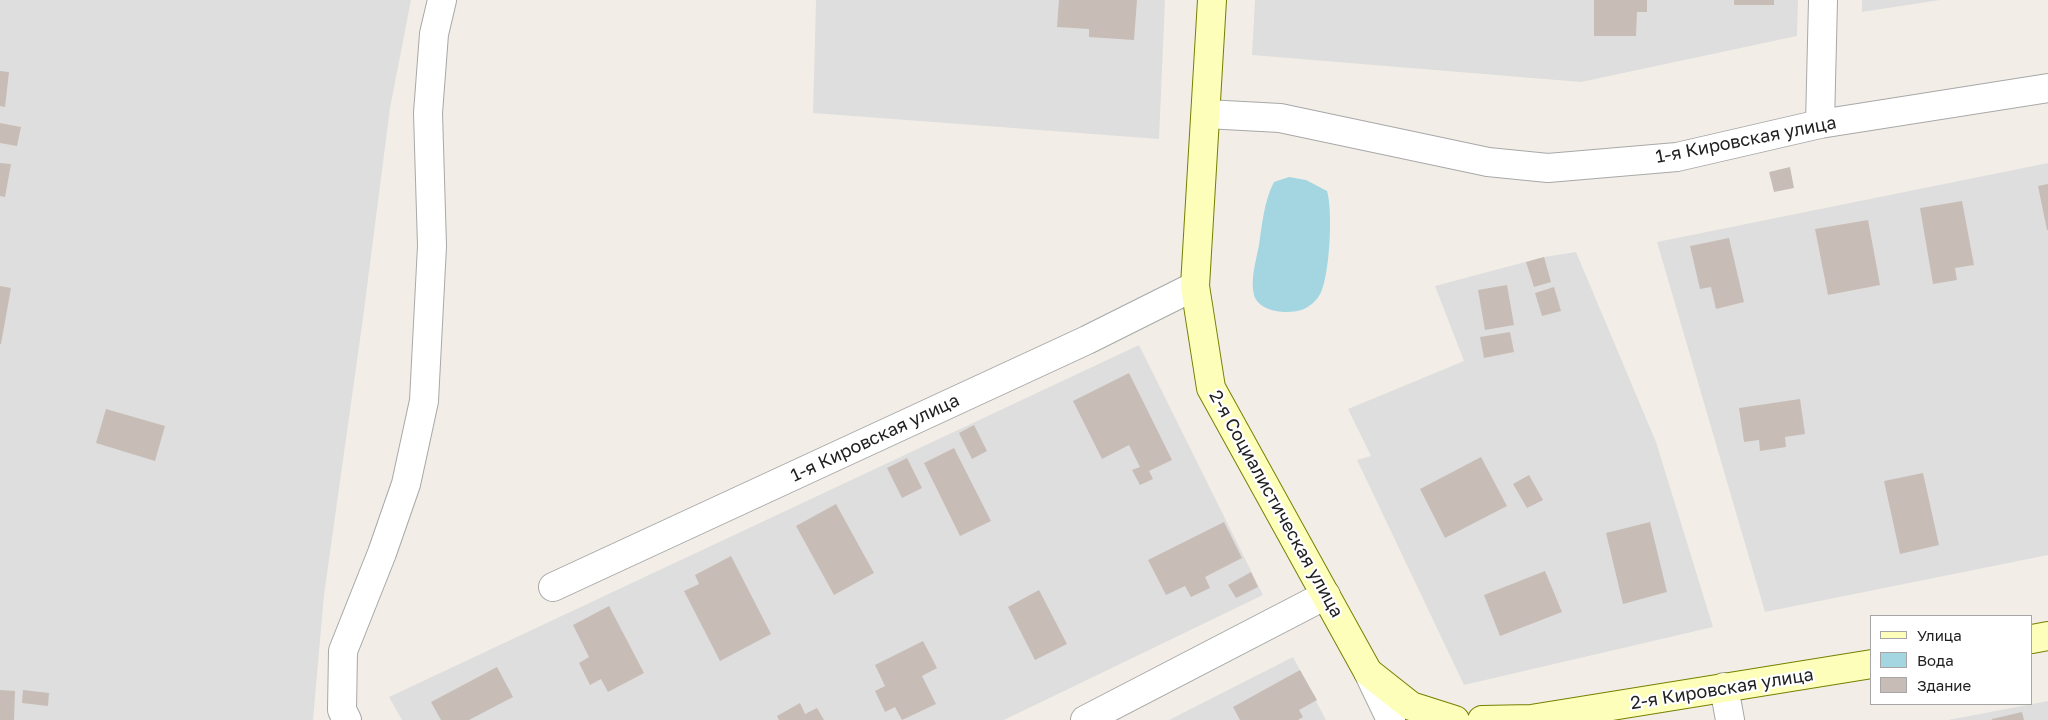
<!DOCTYPE html>
<html>
<head>
<meta charset="utf-8">
<style>
  body { margin:0 }
  #map { position:relative; width:2048px; height:720px; overflow:hidden; background:#f2eee7; font-family:"Golos Text",sans-serif }
  canvas { display:block }
  .legend { position:absolute; left:1870px; top:615px; width:162px; height:90px; box-sizing:border-box; background:#fff; border:1px solid #a6a6a6; margin:0; padding:6px 9px; list-style:none; font-size:15px; color:#212121 }
  .legend li { display:flex; align-items:center; gap:10px; height:25px }
  .legend b { width:25px; border:1px solid #a6a6a6 }
</style>
</head>
<body>
<div id="map">
<canvas width="2048" height="720"></canvas>
<ul class="legend">
<li><b style="height:6px;background:#fcfeb9"></b>Улица</li>
<li><b style="height:14px;background:#a4d6e2"></b>Вода</li>
<li><b style="height:14px;background:#c7bdb6"></b>Здание</li>
</ul>
</div>
<script>
const context = document.querySelector('canvas').getContext('2d');
context.lineJoin = 'round';
function fillPath(path, color) { context.fillStyle = color; context.fill(path, 'evenodd'); }
function strokePath(path, color, width, dash) { context.strokeStyle = color; context.lineWidth = width; context.lineCap = dash ? 'butt' : 'round'; context.setLineDash(dash || []); context.stroke(path); }
function label(font, color, halo, rows, align = 'center') {
  context.font = font + ' "Golos Text",sans-serif'; context.lineWidth = 4.5; context.setLineDash([]); context.textBaseline = 'middle'; context.strokeStyle = halo; context.fillStyle = color; for (const [text, x, y, turn = 0] of rows) {
    context.save(); context.translate(x, y); context.rotate((+turn || 0) * Math.PI / 180); context.textAlign = isNaN(turn) ? turn : align; if (halo) context.strokeText(text, 0, 0); context.fillText(text, 0, 0); context.restore();
  }
}
const residential = new Path2D(`
  M0,0H411L390,108L363,318L324,595L313,720H0Z
  M816,0H1165L1159,139L813,113Z
  M1255,0H1798L1797,36L1581,82L1252,55Z
  M1862,0H1940L1862,12Z
  M2048,163V555L1765,612L1657,242Z
  M1576,252L1656,442L1713,627L1464,685L1357,460L1371,456L1348,409L1464,361L1435,286L1544,257Z
  M1139,345L1263,595L1004,720H402L389,697Z
  M1293,657L1326,720H1169Z
  M2048,701V720H1948Z`);
const water = new Path2D(`
  M1289,177L1306,180L1327,191C1333,209 1330,280 1319,296C1316,301 1309,307 1304,309C1290,315 1259,313 1254,295C1250,280 1256,261 1259,245C1262,225 1264,201 1274,182Z`);
const building = new Path2D(`
  M1059,0H1137L1134,40L1089,37V29L1057,27Z
  M1594,0H1647V12H1637L1636,36H1594Z
  M1734,0H1774V5H1734Z
  M0,71L9,72L5,107L0,106Z
  M0,123L21,127L17,146L0,143Z
  M0,163L11,164L5,197L0,196Z
  M1790,167L1794,188L1774,192L1769,172Z
  M2048,184V230H2047L2038,186Z
  M1962,201L1974,265L1955,268L1957,280L1933,284L1920,208Z
  M1868,220L1880,285L1828,295L1815,229Z
  M1729,238L1744,302L1716,309L1711,287L1700,289L1690,246Z
  M1544,257L1551,282L1534,287L1526,262Z
  M1507,285L1514,325L1485,330L1478,290Z
  M0,286L11,288L1,344H0Z
  M1554,287L1561,311L1542,316L1535,293Z
  M1510,332L1514,352L1484,358L1480,337Z
  M1129,373L1172,460L1149,471L1153,479L1140,485L1132,470L1140,467L1129,445L1102,459L1073,401Z
  M1800,399L1805,434L1785,437L1786,447L1760,451L1759,440L1744,442L1739,408Z
  M106,409L165,426L155,461L96,443Z
  M974,425L987,451L972,459L959,433Z
  M954,448L991,521L960,536L924,463Z
  M1481,457L1507,506L1445,538L1420,489Z
  M907,458L922,488L902,498L887,468Z
  M1923,473L1939,545L1900,554L1884,481Z
  M1529,475L1543,500L1527,508L1513,484Z
  M836,504L874,573L834,595L796,526Z
  M1224,522L1242,558L1205,577L1210,588L1191,597L1185,586L1166,595L1148,560Z
  M1650,522L1667,592L1623,604L1606,533Z
  M731,556L771,634L720,661L684,591L699,584L695,575Z
  M1545,571L1562,612L1500,636L1484,595Z
  M1251,572L1258,587L1236,598L1228,585Z
  M1039,590L1067,644L1035,660L1008,607Z
  M609,606L644,673L608,692L601,679L590,685L579,663L589,657L573,625Z
  M923,641L937,668L922,676L936,704L902,720L895,707L885,712L875,691L885,686L875,665Z
  M497,667L513,697L469,720H441L431,702Z
  M1300,670L1317,700L1299,710L1303,717L1298,720H1240L1233,707Z
  M0,690L15,691L14,720H0Z
  M23,690L49,693L48,706L22,703Z
  M800,703L805,714L817,708L824,720H779L777,716Z
  M2022,712L2024,720H1992V719Z`);
const street = new Path2D(`
  M1206,114L1280,118L1488,162L1548,168L1677,157L1820,124L2048,88
  M1820,124L1823,0
  M553,587L1087,340L1195,286
  M1368,672L1391,720
  M1724,687L1730,720
  M347,720L342,710L343,651L382,553L406,484L424,401L432,246L428,113L434,34L442,0
  M1085,720L1326,595`);
const secondary = new Path2D(`
  M1212,0L1195,286L1211,388L1368,672L1411,706L1455,720
  M2032,639L2048,636
  M1482,720L1531,719L1872,664`);
const streetNames = [
  ["1-я Кировская улица",1746,140,-11],
  ["1-я Кировская улица",875,438,-25],
  ["2-я Социалистическая улица",1276,504,61],
  ["2-я Кировская улица",1722,689,-9]
];
fillPath(residential, '#dfdede');
fillPath(water, '#a4d6e2');
fillPath(building, '#c7bdb6');
strokePath(street, '#a8a8a8', 30);
strokePath(secondary, '#758000', 30);
strokePath(street, '#fff', 28);
strokePath(secondary, '#fcfeb9', 28);
label('18px', '#212121', '#fff', streetNames);
</script>
</body>
</html>
